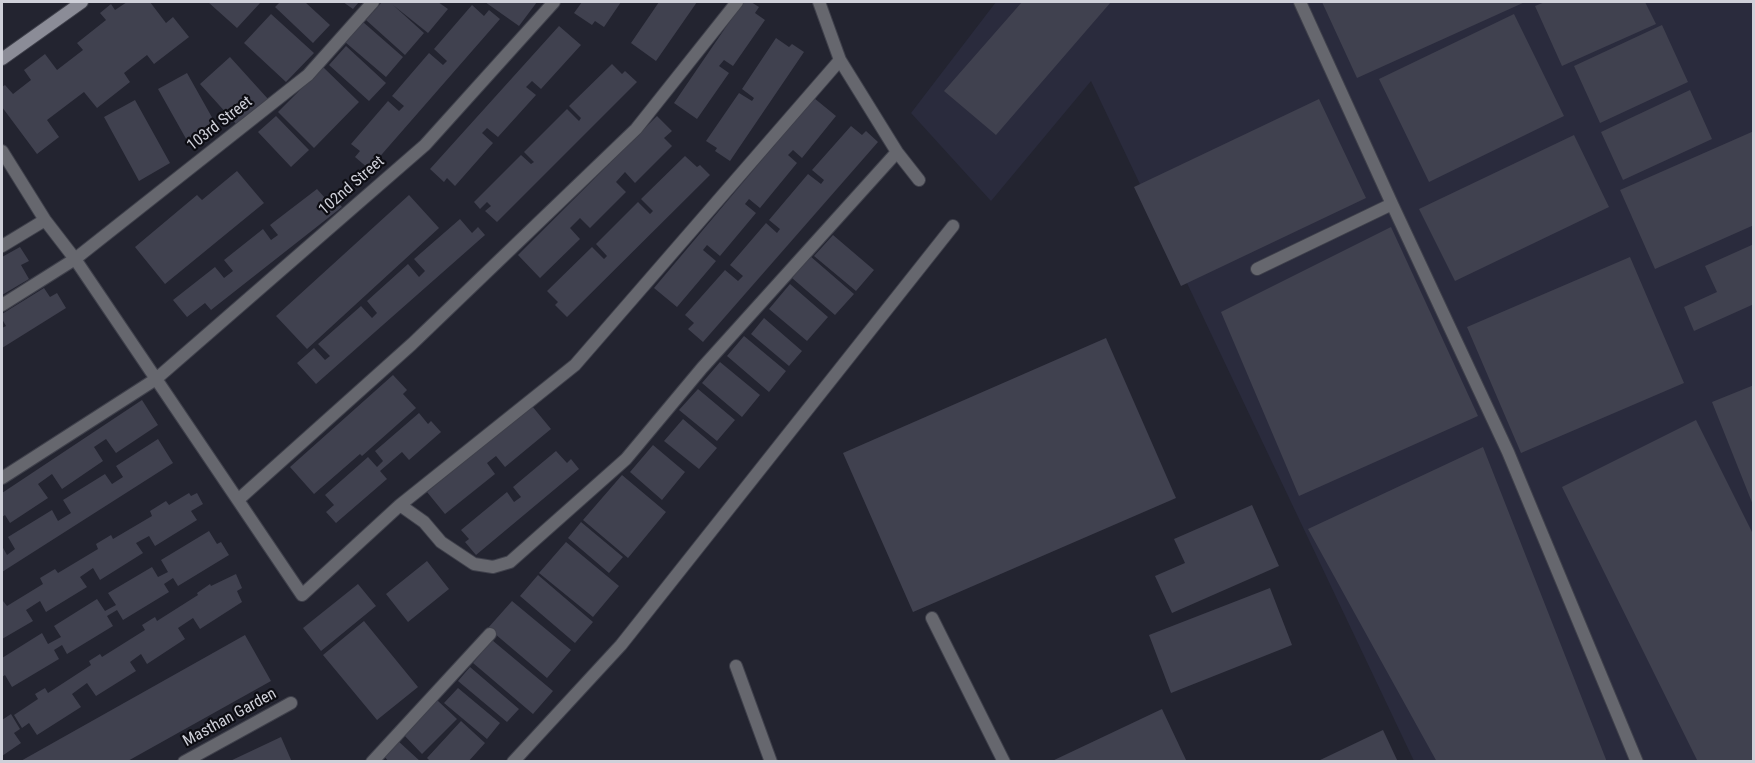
<!DOCTYPE html>
<html>
<head>
<meta charset="utf-8">
<style>
  body { margin:0 }
  #map { position:relative; width:1755px; height:763px; overflow:hidden; background:#232430; font-family:"Roboto Condensed",sans-serif }
  canvas { display:block }
  .frame { position:absolute; inset:0; border:3px solid #cfd0d9; pointer-events:none }
</style>
</head>
<body>
<div id="map">
<canvas width="1755" height="763"></canvas>
<div class="frame"></div>
</div>
<script>
const context = document.querySelector('canvas').getContext('2d');
context.lineJoin = 'round';
function fillPath(path, color) { context.fillStyle = color; context.fill(path, 'evenodd'); }
function strokePath(path, color, width, dash) { context.strokeStyle = color; context.lineWidth = width; context.lineCap = dash ? 'butt' : 'round'; context.setLineDash(dash || []); context.stroke(path); }
function label(font, color, halo, rows, align = 'center') {
  context.font = font + ' "Roboto Condensed",sans-serif'; context.lineWidth = 4.5; context.setLineDash([]); context.textBaseline = 'middle'; context.strokeStyle = halo; context.fillStyle = color; for (const [text, x, y, turn = 0] of rows) {
    context.save(); context.translate(x, y); context.rotate((+turn || 0) * Math.PI / 180); context.textAlign = isNaN(turn) ? turn : align; if (halo) context.strokeText(text, 0, 0); context.fillText(text, 0, 0); context.restore();
  }
}
const built = new Path2D(`
  M996,2H1753V761H1414L1091,81L991,201L911,113Z`);
const building = new Path2D(`
  M127,2H150L166,23L173,17L189,37L154,64L147,55L124,73L130,82L97,108L84,92L47,120L59,137L37,154L2,107V87L5,85L13,94L31,80L24,70L45,54L57,70L83,50L77,43L106,20L100,13L111,4L115,10Z
  M208,2H261L237,28Z
  M280,2H305L330,25L313,43L275,7Z
  M343,2H359L353,9Z
  M382,2H438L448,9L428,33L393,5L424,33L405,55L366,20Z
  M485,2H537L519,26Z
  M582,2H621L604,27L595,21L592,25L574,13Z
  M659,2H675L678,3L680,2H697L656,61L631,43Z
  M743,2H751L759,7L755,13L765,20L733,66L724,60L719,66L729,73L697,119L674,103Z
  M1022,2H1111L996,135L944,91Z
  M1322,2H1525L1357,78Z
  M1545,2H1645L1656,24L1562,66L1535,6Z
  M472,5L484,16L489,10L500,19L369,169L355,157L360,151L351,144L388,101L399,111L404,106L392,96L429,53L443,65L447,61L434,49Z
  M271,14L314,53L286,82L244,43Z
  M1514,14L1564,116L1429,182L1379,79Z
  M363,22L403,57L386,77L345,42Z
  M1662,25L1688,82L1600,123L1574,66Z
  M559,26L581,45L541,89L532,81L526,87L536,95L498,137L487,128L482,133L493,143L455,186L447,178L444,182L430,169Z
  M776,38L789,47L792,44L804,52L730,161L715,151L717,148L706,141L739,93L752,101L754,98L742,89Z
  M346,46L386,83L369,101L329,65Z
  M230,57L268,99L238,126L200,84Z
  M612,64L622,74L625,71L637,82L497,222L485,211L491,206L487,202L480,209L474,202L521,155L531,164L534,162L524,152L567,109L579,121L581,118L569,106Z
  M323,67L359,102L314,148L278,112Z
  M187,73L218,128L189,144L158,89Z
  M1690,90L1712,139L1623,180L1601,132Z
  M814,98L836,116L802,158L793,150L788,155L797,163L760,208L749,199L745,204L756,213L720,256L707,245L703,250L716,261L677,307L654,288Z
  M1319,99L1366,198L1181,286L1134,187Z
  M135,100L170,163L139,181L104,117Z
  M276,116L309,150L291,167L258,132Z
  M657,116L672,131L664,138L672,146L635,183L625,172L616,182L626,192L590,228L580,218L570,228L580,239L540,278L518,255Z
  M851,126L862,135L866,131L878,142L703,342L688,329L694,323L685,315L725,270L738,281L743,276L730,265L766,223L777,233L780,229L769,220L808,174L821,184L824,180L812,170Z
  M1754,131V225L1655,269L1620,190Z
  M1574,135L1609,207L1455,281L1419,209Z
  M685,156L697,167L700,165L710,175L567,317L555,305L558,302L547,291L592,247L604,259L607,256L596,244L638,202L650,214L653,211L641,199Z
  M237,171L264,203L165,284L135,247L197,195L202,200Z
  M317,189L325,198L328,196L331,200L334,198L342,207L211,310L205,303L187,317L173,300L215,267L224,278L233,271L224,260L263,229L271,240L278,235L270,225Z
  M409,195L439,228L307,349L276,316Z
  M460,219L472,233L478,227L485,235L316,384L297,363L314,348L325,360L330,356L318,344L361,306L372,318L377,313L367,301L408,264L419,277L425,271L414,259Z
  M1391,227L1478,416L1299,496L1221,312Z
  M833,235L874,270L856,291L814,256Z
  M1754,244V304L1694,331L1684,307L1717,292L1705,266Z
  M20,247L29,261L21,265L29,279L2,295V257Z
  M810,256L854,294L835,315L792,278Z
  M1630,257L1684,383L1521,453L1467,327Z
  M790,284L828,317L807,341L769,309Z
  M44,288L50,297L57,293L66,308L2,348V328L6,326L2,319V314Z
  M764,318L802,351L789,366L751,334Z
  M744,336L786,371L769,392L727,356Z
  M1106,338L1176,498L913,612L843,453Z
  M720,362L760,395L742,417L702,383Z
  M393,375L407,390L403,394L416,408L362,456L360,454L314,494L290,467Z
  M1754,385V505H1753L1712,402Z
  M698,389L735,420L717,441L679,410Z
  M142,400L158,425L116,453L106,439L94,447L103,461L62,489L52,474L38,484L48,498L10,523L5,515L2,517V493Z
  M532,406L551,429L505,467L496,456L487,463L495,474L445,514L427,492Z
  M419,413L428,424L431,421L441,432L409,460L402,452L380,471L387,479L336,523L326,512L334,505L325,495L368,457L377,467L383,461L375,451Z
  M683,419L717,448L699,469L664,441Z
  M1696,420L1754,536V759L1749,762H1698L1562,487Z
  M158,439L173,463L2,572V546L7,555L15,549L8,537L52,510L58,521L71,513L63,500L105,474L112,484L123,477L116,466Z
  M653,445L685,472L662,500L630,472Z
  M1483,447L1607,762H1437L1308,529Z
  M556,451L567,463L571,459L579,469L476,555L465,542L469,539L461,530L507,492L514,502L521,497L513,487Z
  M622,475L666,512L628,558L583,520Z
  M189,493L191,496L197,493L203,504L191,511L197,520L155,546L149,536L136,543L143,553L100,580L93,568L80,577L87,587L46,612L40,601L26,610L33,621L2,639V602L3,601L7,606L43,584L40,578L55,569L58,573L98,549L96,544L111,535L113,539L152,516L150,511L166,501L169,505Z
  M1252,505L1279,566L1172,613L1155,576L1185,563L1174,539Z
  M581,522L623,557L609,573L568,538Z
  M209,531L217,544L221,542L229,555L178,586L173,578L164,584L169,592L123,620L117,610L107,616L113,626L67,654L62,645L54,650L59,659L12,687L5,675L2,677V658L42,633L48,644L61,637L54,626L97,599L105,611L116,605L108,593L152,567L158,577L168,572L161,560Z
  M566,542L619,586L593,617L539,573Z
  M427,561L449,589L408,622L386,594Z
  M236,574L242,588L237,591L242,602L200,629L193,618L178,628L185,639L147,664L141,654L130,662L136,671L96,696L87,683L72,694L81,707L37,735L29,723L22,728L14,715L38,699L35,694L45,688L48,693L91,665L89,661L100,654L102,657L145,630L142,625L155,617L157,621L198,595L197,593L210,584L211,586Z
  M538,575L593,622L575,643L520,596Z
  M358,584L376,606L321,651L303,628Z
  M1270,588L1292,645L1171,693L1149,635Z
  M512,601L571,650L547,678L488,628Z
  M364,621L418,687L377,720L323,655Z
  M245,635L271,681L126,762H19Z
  M492,640L553,691L533,714L473,663Z
  M470,667L519,709L507,722L458,681Z
  M458,688L500,723L487,739L444,703Z
  M437,700L457,719L422,754L403,734Z
  M1162,709L1187,762H1050Z
  M11,714L20,729L14,733L21,743L2,756V720Z
  M461,721L485,743L468,762H431L427,758Z
  M1383,730L1398,762H1316Z
  M281,737L292,762H228Z
  M397,740L421,762H389L383,755Z`);
const lane = new Path2D(`
  M1300,2L1392,204
  M1257,269L1392,204L1508,452L1637,762
  M932,618L1004,762
  M736,666L771,762`);
const street = new Path2D(`
  M819,2L840,60L897,152L919,180
  M2,151L45,220L75,259L302,595L400,505L575,365L840,60
  M2,246L45,220
  M2,305L75,259L308,75L373,2
  M2,478L156,379L425,145L554,2
  M239,499L412,344L636,129L737,2
  M400,505L424,522L441,542L474,564L493,567L510,562L626,459L702,368L897,152
  M184,762L291,703
  M372,762L490,634
  M513,762L621,645L953,226`);
const secondary = new Path2D(`
  M2,59L82,2`);
const streetNames = [
  ["103rd Street",220,124,-38],
  ["102nd Street",352,186,-41],
  ["Masthan Garden",230,718,-29]
];
fillPath(built, '#2a2b3d');
fillPath(building, '#40414f');
strokePath(lane, '#3f404b', 14);
strokePath(street, '#3f404b', 14);
strokePath(secondary, '#3f404b', 14);
strokePath(lane, '#66676e', 12);
strokePath(street, '#66676e', 12);
strokePath(secondary, '#8b8c97', 12);
label('16px', '#cfd0d9', '#0d0d13', streetNames);
</script>
</body>
</html>
